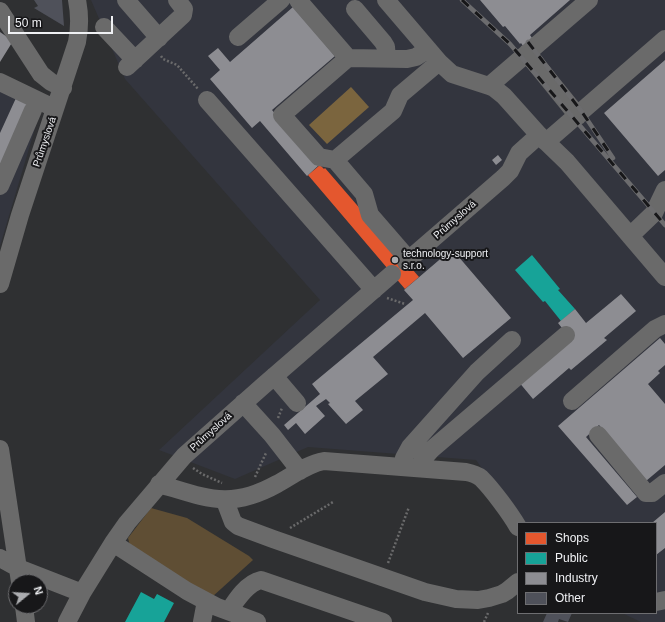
<!DOCTYPE html>
<html>
<head>
<meta charset="utf-8">
<style>
  body { margin:0 }
  #map { position:relative; width:665px; height:622px; overflow:hidden; background:#2f3032; font-family:Arial,sans-serif }
  canvas { display:block }
  .legend { position:absolute; left:517px; top:522px; width:140px; height:92px; box-sizing:border-box; background:#171719; border:1px solid #6e6e71; margin:0; padding:5px 7px; list-style:none; font-size:12px; color:#f0f1f4 }
  .legend li { display:flex; align-items:center; gap:8px; height:20px }
  .legend b { width:20px; border:1px solid #6e6e71 }
  .north { position:absolute; left:8px; top:574px; width:40px; height:40px; box-sizing:border-box; background:#171719; border:1px solid #6e6e71; border-radius:50%; rotate:72deg; font-size:11px; font-weight:700; line-height:16px; text-align:center; color:#f0f1f4 }
  .north::after { content:''; display:block; margin:auto; width:14px; height:18px; background:#acadb0; clip-path:polygon(50% 0,100% 100%,50% 72%,0 100%) }
  .scale { position:absolute; left:8px; top:16px; width:105px; height:18px; box-sizing:border-box; border:2px solid #f0f1f4; border-top:0; padding-left:5px; font-size:12px; line-height:14px; white-space:nowrap; color:#f0f1f4; -webkit-text-stroke:3px #171719; paint-order:stroke }
</style>
</head>
<body>
<div id="map">
<canvas width="665" height="622"></canvas>
<ul class="legend">
<li><b style="height:11px;background:#e4572e"></b>Shops</li>
<li><b style="height:11px;background:#17a398"></b>Public</li>
<li><b style="height:11px;background:#8d8d92"></b>Industry</li>
<li><b style="height:11px;background:#4f515a"></b>Other</li>
</ul>
<div class="north">N</div>
<div class="scale">50 m</div>
</div>
<script>
const context = document.querySelector('canvas').getContext('2d');
context.lineJoin = 'round';
function fillPath(path, color) { context.fillStyle = color; context.fill(path, 'evenodd'); }
function strokePath(path, color, width, dash) { context.strokeStyle = color; context.lineWidth = width; context.lineCap = dash ? 'butt' : 'round'; context.setLineDash(dash || []); context.stroke(path); }
function label(font, color, halo, rows, align = 'center') {
  context.font = font + ' Arial,sans-serif'; context.lineWidth = 4; context.setLineDash([]); context.textBaseline = 'middle'; context.strokeStyle = halo; context.fillStyle = color; for (const [text, x, y, turn = 0] of rows) {
    context.save(); context.translate(x, y); context.rotate((+turn || 0) * Math.PI / 180); context.textAlign = isNaN(turn) ? turn : align; if (halo) context.strokeText(text, 0, 0); context.fillText(text, 0, 0); context.restore();
  }
}
const built = new Path2D(`
  M91,0H665V622H641L622,613H656V523H521L476,460L308,447L235,479L159,450L320,300L125,79Z
  M0,88L39,115L0,246Z`);
const green = new Path2D(`
  M151,508L187,518L249,556L253,560L212,597L130,546L128,538Z`);
const water = new Path2D(`
  M351,87L369,107L327,144L309,125Z`);
const shops = new Path2D(`
  M320,165L324,169L325,168L419,277L405,289L308,175Z`);
const public = new Path2D(`
  M532,255L560,289L558,290L575,309L561,321L545,301L543,302L515,270Z
  M141,592L154,599L157,594L174,603L164,622H125Z`);
const industry = new Path2D(`
  M480,0H570L530,35L532,38L523,46L521,43L520,44L505,26L503,27Z
  M293,7L335,56L272,110L319,165L307,176L260,121L252,128L210,79L220,70L208,56L218,48L230,62Z
  M0,32L13,41L0,62Z
  M665,60V170L658,176L604,113Z
  M16,98L28,104L0,165V133Z
  M498,155L502,160L496,165L492,160Z
  M452,249L511,318L463,358L425,313L373,357L388,374L355,401L363,410L346,424L328,404L330,403L326,399L316,406L325,416L305,434L296,423L288,430L284,425L320,394L312,384L413,300L404,290Z
  M621,294L636,311L604,338L607,340L571,370L569,368L533,399L518,381L570,338L558,323L575,309L586,323Z
  M660,338L665,344V365L658,371L660,373L648,384L665,404V465L646,481L599,425L586,437L637,497L627,505L558,426Z
  M665,512V548L656,555V523H652Z`);
const building = new Path2D(`
  M34,0H62L64,26L34,8L38,6Z
  M547,613H572L568,622L559,619L558,622H543Z`);
const path = new Path2D(`
  M161,56L163,59L177,65L198,89
  M387,298L405,304
  M278,418L282,408
  M193,468L202,474L222,483
  M255,477L266,453
  M290,528L333,502
  M388,563L409,507
  M484,622L488,613`);
const minor = new Path2D(`
  M126,0L159,38
  M298,0L348,58L282,115L319,157L335,160L364,194L370,215L409,260
  M386,0L439,62L452,74L489,86L494,88L504,96L539,135L567,162L665,277
  M355,9L383,42L386,47L387,58
  M0,11L41,74L51,82L63,88
  M104,27L135,60
  M238,37L281,0
  M527,53L578,116
  M348,58L407,59L416,57L428,49
  M127,67L183,15L184,9L177,0
  M0,82L54,108
  M489,86L589,0
  M207,100L374,290
  M546,142L665,39
  M335,160L393,111L400,95L439,62
  M0,186L33,110
  M630,236L654,213L665,190
  M406,262L503,178L510,171L519,153L539,135
  M0,284L20,215L77,42C80,27 80,15 77,0
  M274,376L297,403
  M572,401L655,329L665,324
  M243,403L272,435L300,471
  M598,435L646,493H652L665,483
  M0,449L20,582
  M402,467L404,458L410,447L477,372L512,340
  M423,468V459L431,450L566,335
  M159,484C207,498 230,510 277,484C292,476 307,464 324,461L466,472C471,473 476,474 481,478C492,489 510,513 518,527
  M225,501L233,522L238,526L273,539L425,592L456,599L478,600L489,598L502,594L507,591L518,582
  M113,543L187,591L217,607L257,622
  M0,558L18,568L82,593
  M656,602L665,600
  M24,606L26,622
  M229,611C236,600 247,583 261,580L383,622
  M67,622L82,593L113,543L127,523L184,456L264,385L392,274
  M202,622L206,601`);
const rail = new Path2D(`
  M462,0L510,44L665,225
  M528,42L582,112L613,158`);
const markers = [
  [395,260,4,"#acadb0"]
];
const streetNames = [
  ["Průmyslová",45,142,-71],
  ["Průmyslová",455,220,-41],
  ["Průmyslová",211,432,-42]
];
const poiNames = [
  ["technology-support",403,254],
  ["s.r.o.",403,266]
];
fillPath(built, '#33353e');
fillPath(green, '#5f4e34');
fillPath(water, '#7b653e');
fillPath(shops, '#e4572e');
fillPath(public, '#17a398');
fillPath(industry, '#8d8d92');
fillPath(building, '#4f515a');
strokePath(path, '#6a6a6b', 2.5, [2, 2]);
strokePath(minor, '#6a6a6a', 18);
strokePath(rail, '#6c6c6e', 4.5);
strokePath(rail, '#171719', 3, [9]);
for (const [x, y, r, color] of markers) { const dot = new Path2D(); dot.arc(x, y, r, 0, 2 * Math.PI); context.fillStyle = color; context.fill(dot); strokePath(dot, '#171719', 1.5); }
label('10px', '#f0f1f4', '#171719', streetNames);
label('10px', '#f0f1f4', '#171719', poiNames, 'left');
</script>
</body>
</html>
